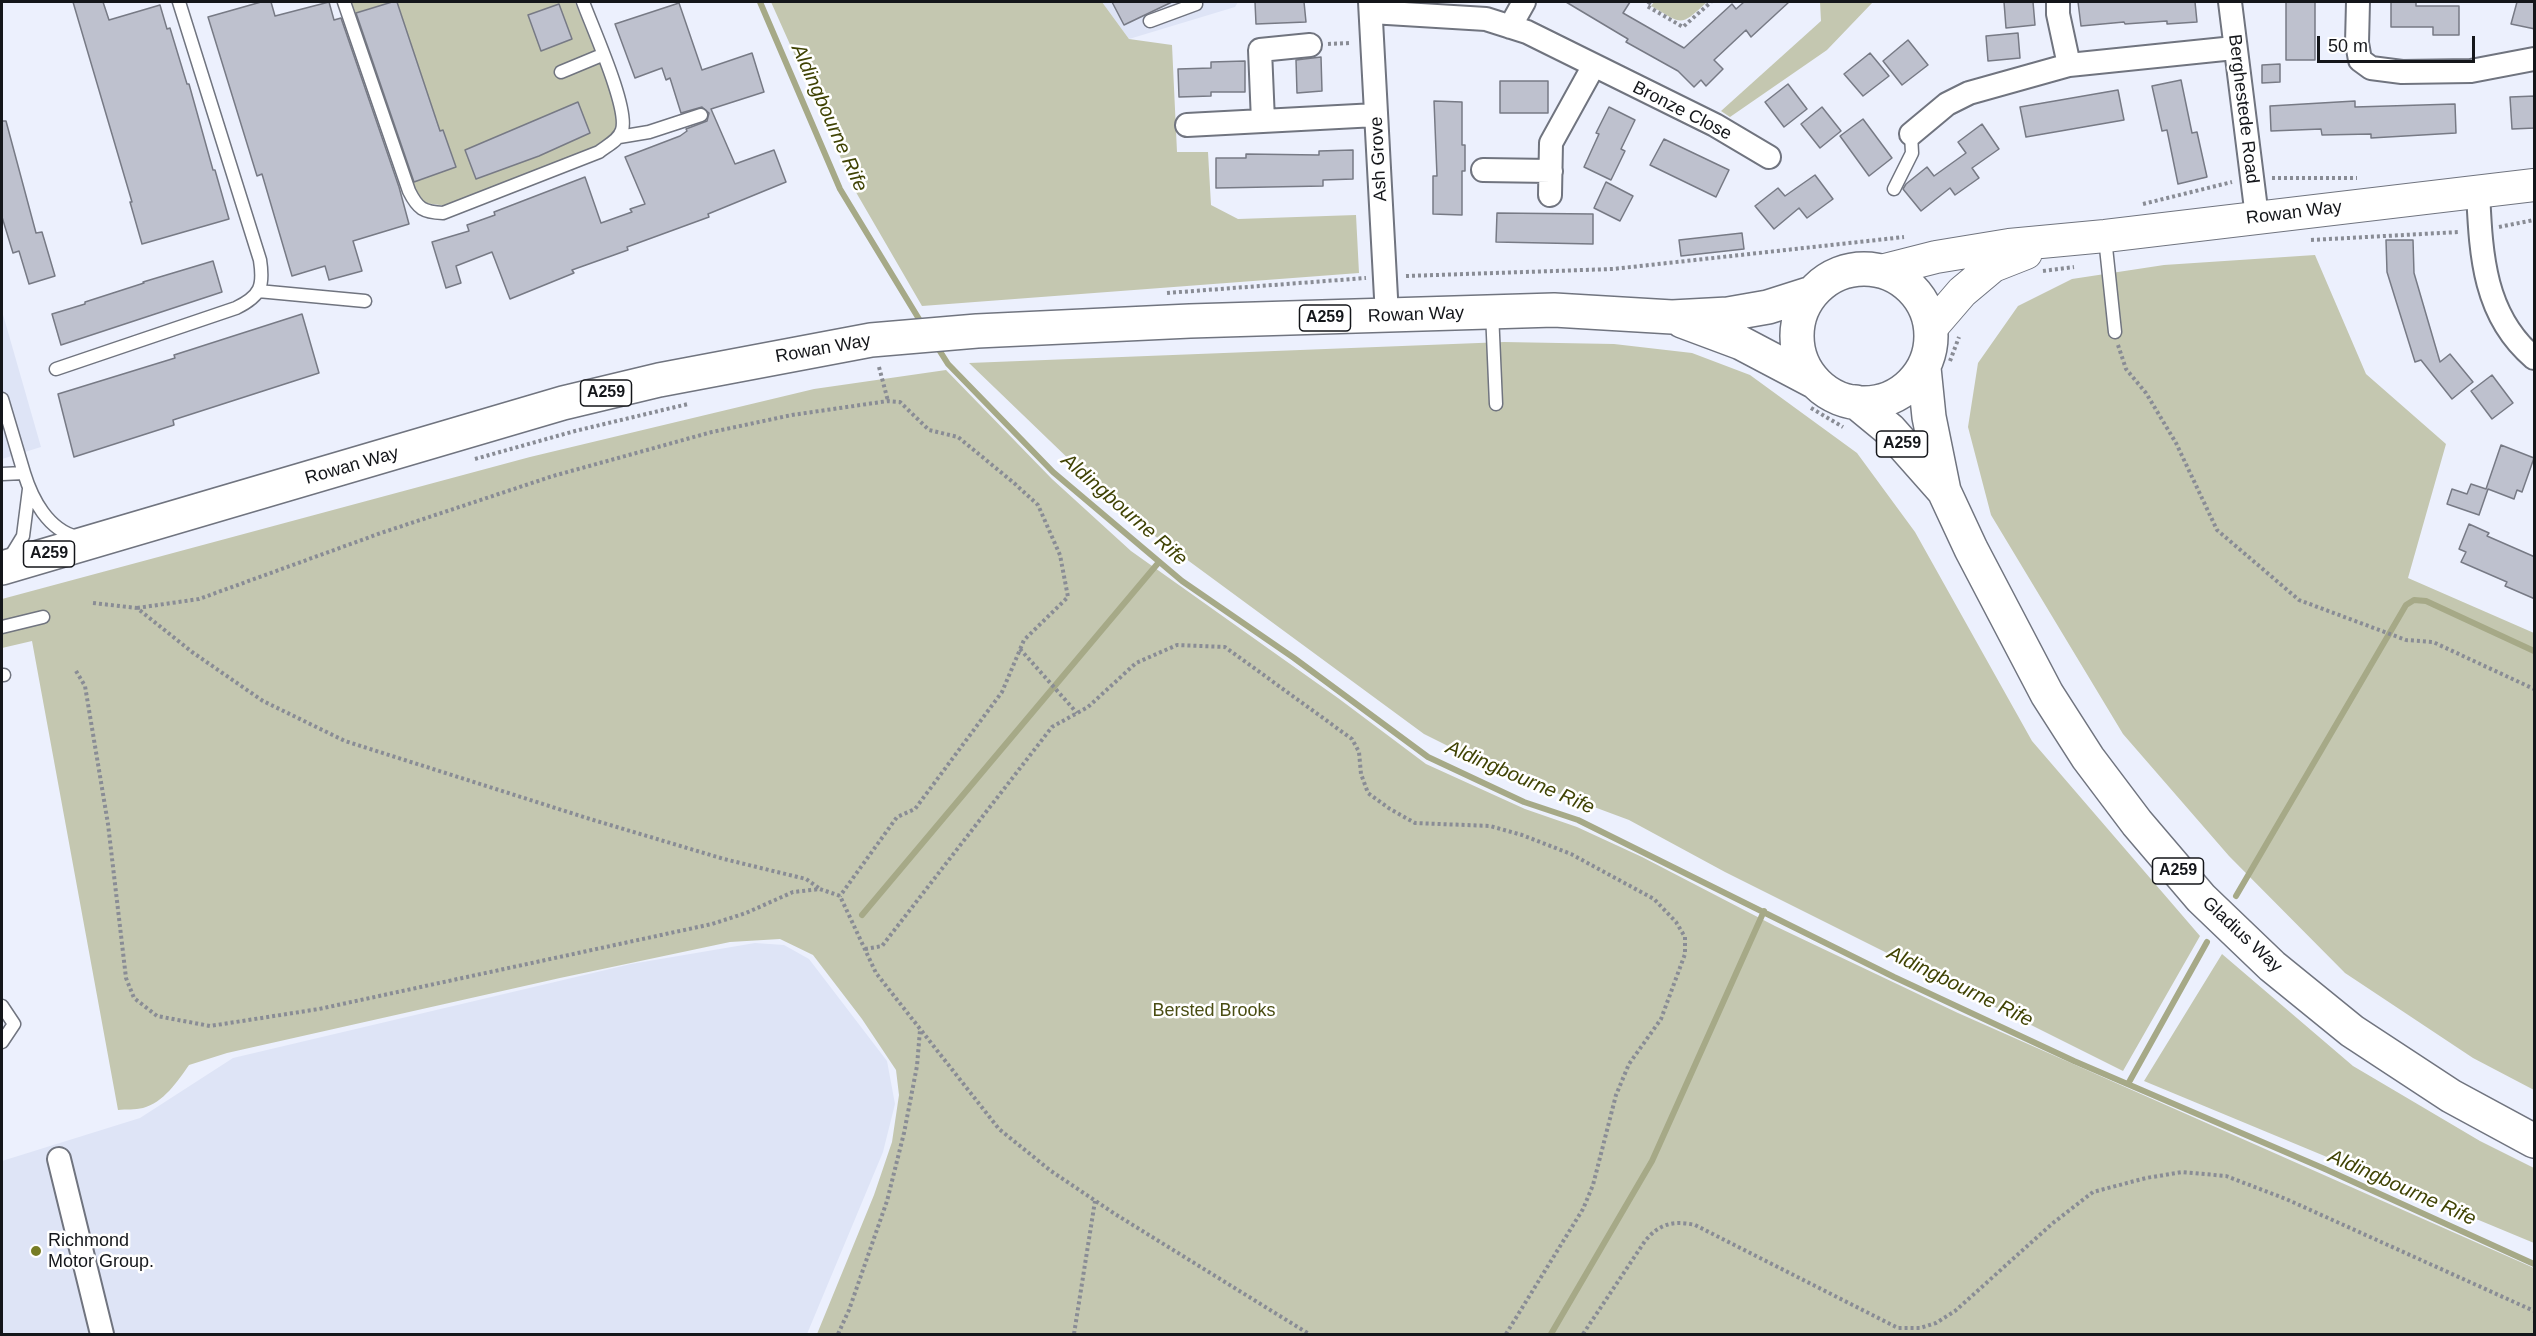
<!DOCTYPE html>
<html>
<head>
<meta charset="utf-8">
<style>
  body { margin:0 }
  #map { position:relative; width:2536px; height:1336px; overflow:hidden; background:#ecf0fd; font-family:Arial,sans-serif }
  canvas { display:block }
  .frame { position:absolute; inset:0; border:3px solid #14161a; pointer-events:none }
  .scale { position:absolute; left:2317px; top:36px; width:158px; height:27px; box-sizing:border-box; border:3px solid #14161a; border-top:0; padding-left:8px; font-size:18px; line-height:21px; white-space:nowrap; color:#14161a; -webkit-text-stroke:4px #fff; paint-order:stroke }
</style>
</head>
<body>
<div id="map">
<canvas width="2536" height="1336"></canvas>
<div class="frame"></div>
<div class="scale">50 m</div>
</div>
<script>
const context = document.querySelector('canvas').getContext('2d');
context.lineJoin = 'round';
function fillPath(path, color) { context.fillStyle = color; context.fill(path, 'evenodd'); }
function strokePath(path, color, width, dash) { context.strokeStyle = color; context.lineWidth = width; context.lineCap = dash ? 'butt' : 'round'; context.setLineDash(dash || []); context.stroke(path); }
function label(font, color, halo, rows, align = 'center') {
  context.font = font + ' Arial,sans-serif'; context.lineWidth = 5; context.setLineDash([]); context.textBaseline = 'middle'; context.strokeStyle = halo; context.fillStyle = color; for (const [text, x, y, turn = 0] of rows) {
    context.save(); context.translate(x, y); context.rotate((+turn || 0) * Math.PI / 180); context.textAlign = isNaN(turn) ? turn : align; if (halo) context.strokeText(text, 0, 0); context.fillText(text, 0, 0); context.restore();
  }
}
const built = new Path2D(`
  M1102,2H1238L1235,7L1129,39Z
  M2,311L41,447L2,459Z
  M755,943L784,945L809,959L887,1061L895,1104L883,1152L807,1334H2V1161L140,1118L233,1058L631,964Z`);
const green = new Path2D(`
  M350,2H575C584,26 620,103 617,124C616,133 607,139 600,144L465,200L447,206L425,203L413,186Z
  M771,2H1102L1129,39L1172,45L1177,152H1208L1211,205L1238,219L1356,215L1359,273L922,306L857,194Z
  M1654,2H1707C1679,28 1683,24 1651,6Z
  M1820,2H1873L1827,50L1730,117L1721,111L1821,21Z
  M2315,255L2366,374L2446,444L2408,578L2534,633V1090L2473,1058L2345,973L2229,856L2123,734L1991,515L1968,427L1978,363L2018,306L2072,279L2164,265Z
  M1504,342L1614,344L1692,353L1750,375L1857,453L1915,532L2032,741L2200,936L2123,1071L1725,872L1629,820L1500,772L1424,734L1129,517L969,363Z
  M946,370L1052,479L1131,551L1338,698L1426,764L1525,809L1577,827L1642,857L1775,926L1958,1013L2534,1268V1334H817L874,1195L892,1142L899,1095L896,1070L862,1019L813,955L780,939L730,942L560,978L227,1053L189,1065C178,1081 163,1103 143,1108C135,1110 126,1109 118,1110L32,641L2,648V599L530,457L814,389Z
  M2222,954L2353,1066L2480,1141L2534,1168V1243L2144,1081Z`);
const stream = new Path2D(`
  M760,2L840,189L922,324
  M936,345L948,364L1053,472L1182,581L1294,658L1428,757L1524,802L1578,820L1894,977L2074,1061L2325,1169L2534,1264
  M2236,896L2406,605L2414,600L2426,601L2534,651
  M862,915L1159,562
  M2128,1084L2207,942
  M1551,1334L1652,1161L1764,911`);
const building = new Path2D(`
  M73,2H103L109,20L160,5L167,29L170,28L187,84H189L213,170H215L229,219L142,244L130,202H132Z
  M261,2H271L275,16L329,2L334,20L341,18L399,187L409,224L353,241L362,271L329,280L325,266L292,276L262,174L257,176L208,17Z
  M392,2H397L440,131L443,130L456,167L414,182L356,13Z
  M1112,2H1172L1124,25Z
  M1255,2H1304L1306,22L1256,24Z
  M1566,2H1630L1623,13L1684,48L1732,4L1736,9L1744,2H1789L1751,37L1746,30L1714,60L1723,69L1706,86L1701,80L1694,87L1678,71L1626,42L1628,39Z
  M2004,2H2033L2035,25L2006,28Z
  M2078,2H2195L2197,22L2167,24V21L2125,24L2124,22L2081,26Z
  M2286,2H2315V60H2286Z
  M2391,2H2416V6H2459V35H2433V27H2391Z
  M2517,2H2535V29L2511,24Z
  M679,3L702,70L752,53L764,92L711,109L735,164L774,150L786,182L708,214L709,217L627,247L628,250L572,270L574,273L510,299L492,252L456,266L461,283L446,288L432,242L469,231L467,225L495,215L494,212L585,177L601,223L632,212L630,209L645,204L625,157L680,136L687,131L686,129L707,121L709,113L702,107L681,113L670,78L666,80L662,68L635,78L615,24Z
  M559,4L572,39L541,51L528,15Z
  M2018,33L2020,58L1988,61L1986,36Z
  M1908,40L1928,65L1902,85L1883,61Z
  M1870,53L1889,76L1863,96L1844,74Z
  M1321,57L1322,91L1297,93L1296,60Z
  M1245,61V92H1211V96L1179,97L1178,69L1211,68V62Z
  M2280,64V82L2262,83V65Z
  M2181,80L2192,133L2197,132L2207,177L2178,184L2167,130L2162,131L2152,86Z
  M1500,81H1548V113H1500Z
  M1788,84L1807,109L1784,127L1765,102Z
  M2118,90L2124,120L2026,137L2020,107Z
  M2535,96V128L2512,129L2510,97Z
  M1434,101L1462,102V145H1465V171H1462V215L1433,214V176H1437Z
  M2355,101V107L2455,104L2456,133L2371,138V134L2322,135L2321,129L2271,131L2270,106Z
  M578,102L590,133L539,156L476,179L465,150Z
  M1609,107L1635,120L1621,149L1625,151L1611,180L1584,167L1599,134L1596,133Z
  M1822,107L1841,131L1820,148L1801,124Z
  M1863,119L1892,158L1869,176L1840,136Z
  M2,121H6L36,233L42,232L55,276L29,284L19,251L13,253L2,217Z
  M1982,124L1999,149L1972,168L1979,178L1955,195L1950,188L1921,211L1903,189L1906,184L1927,167L1934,176L1966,153L1958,142Z
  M1664,139L1729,170L1716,197L1650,165Z
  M1353,150V179L1323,180V186L1216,188V158H1246V154L1319,155V151Z
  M1815,175L1833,199L1807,218L1799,208L1774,229L1755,206L1778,188L1785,196Z
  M1606,182L1633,196L1620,221L1594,208Z
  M1497,213L1593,214V244L1496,242Z
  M1742,233L1744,249L1681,256L1679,240Z
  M2386,240H2413L2414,273L2440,362L2450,354L2473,382L2452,399L2421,360L2415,362L2387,272Z
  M213,261L222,292L61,345L52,314L85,304V302L144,283L143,282Z
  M302,314L319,373L173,420L174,425L74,457L58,394L175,358L174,355Z
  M2492,375L2513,403L2492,419L2471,391Z
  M2501,445L2534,458L2522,492L2517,490L2514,499L2488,489L2479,515L2447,504L2452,489L2467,494L2471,484L2486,489Z
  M2469,524L2489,533L2487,536L2535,557V599L2505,586L2507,582L2461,562L2466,552L2459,549Z`);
const path = new Path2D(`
  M1650,2L1647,6L1683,27L1711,2
  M1328,44L1351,43
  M2272,178H2357
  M2143,204L2232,182
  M2499,227L2534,220
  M2311,240L2459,232
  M2043,271L2074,267
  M1406,276L1613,269L1904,237
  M1167,293L1366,278
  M2118,345L2126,369L2146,393L2176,443L2217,530L2299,600L2406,640L2433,642L2534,689
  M1950,361L1959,337
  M879,367L888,401
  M1811,408L1843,427
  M475,459L575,431L688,404
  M93,603L137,608L192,652L263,701L345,741L590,819L724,859L806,879L820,889
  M137,608L199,599L381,533L553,476L712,432L792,415L888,401L900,402L929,430L958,437L1014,483L1038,505L1060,555L1068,597L1024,640L1002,692L915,809L897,817L840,896
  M1020,649L1077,713
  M76,671L85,686L108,824L126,978L134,998L157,1016L210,1026L319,1009L712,924L746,913L793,892L820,889L840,896L876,973L999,1129L1051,1171L1115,1214L1309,1334
  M865,949L882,946L1052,727L1088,707L1136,663L1177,645L1225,647L1352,739L1359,752L1361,774L1368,793L1390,809L1415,823L1490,826L1522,835L1571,854L1654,899L1676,922L1685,937V954L1661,1019L1629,1064L1616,1095L1593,1185L1583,1209L1506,1334
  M838,1334L849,1310L887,1201L904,1133L917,1066L920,1030
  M1074,1334L1095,1201
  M1583,1334L1645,1241C1659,1224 1673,1220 1695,1225L1898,1328H1920L1936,1323L1955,1311L2053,1223L2093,1192L2146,1178L2182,1172L2226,1176L2286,1199L2534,1311`);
const lane = new Path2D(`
  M344,2L409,191C418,209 423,212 443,213L599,152C608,145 619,140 622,130C629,108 592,27 583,2
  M1150,21L1196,4L1195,2
  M561,72L602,55
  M619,137L649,132L701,115
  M1894,189L1912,153L1911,134
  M2105,238L2115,332
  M258,291L365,301
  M1492,312L1496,404
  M56,369L236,308C261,296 264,286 260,260L179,2
  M2,399L24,473
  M2,474L24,473C32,499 48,530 77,537
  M9,559L23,536L29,489
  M2,627L43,617
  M2,675H4
  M2,1006L14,1024L2,1042`);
const street = new Path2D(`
  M1370,2L1387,316
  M2058,2V14L2069,65
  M2230,2L2257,217
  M2358,2L2357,43L2360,60L2371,68L2402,72L2471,71L2534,59
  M1371,12L1486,19L1527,32L1715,125L1769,157
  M1510,27L1524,2
  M1263,121L1260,50L1310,45
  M1187,125L1376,115
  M1911,134L1947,104L1969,93L2069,65L2234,48
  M1483,170L1551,171
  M2478,192C2481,253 2483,315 2534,358
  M1550,195L1551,143L1593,67
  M59,1159L102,1334`);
const secondary = new Path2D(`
  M1881,271L1936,257L2009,245L2105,236L2534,185
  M1931,328L1962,292L1993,266L2026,253`);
const highway = new Path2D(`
  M1797 336a67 67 0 1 1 134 0a67 67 0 1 1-134 0Z
  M1682,321L1741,343L1815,382
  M1924,368L1929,417L1944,491L1971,549L2047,694L2088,758L2137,823L2201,898L2272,966L2352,1031L2451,1096L2534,1141
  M1856,402L1890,430L1944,491
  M2,568L563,403L659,380L871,340L977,331L1190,321L1554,310L1672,317L1728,314L1768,307L1812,293`);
const markers = [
  [36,1251,6,"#777c25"]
];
const shields = [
  [1325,318,51],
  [606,393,51],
  [1902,444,51],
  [49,554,51],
  [2178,871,51]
];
const shieldNames = [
  ["A259",1325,318],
  ["A259",606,393],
  ["A259",1902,444],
  ["A259",49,554],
  ["A259",2178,871]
];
const streetNames = [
  ["Berghestede Road",2243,109,83],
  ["Bronze Close",1682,111,27],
  ["Ash Grove",1379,159,-93],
  ["Rowan Way",2294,213,-7],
  ["Rowan Way",1416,315,-2],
  ["Rowan Way",823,349,-10],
  ["Rowan Way",352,466,-16],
  ["Gladius Way",2242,935,43]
];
const parkNames = [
  ["Bersted Brooks",1214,1011]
];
const poiNames = [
  ["Richmond",48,1241],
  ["Motor Group.",48,1262]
];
const waterNames = [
  ["Aldingbourne Rife",829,118,66],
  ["Aldingbourne Rife",1124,510,41],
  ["Aldingbourne Rife",1520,778,23],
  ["Aldingbourne Rife",1960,987,26],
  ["Aldingbourne Rife",2402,1188,24]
];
fillPath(built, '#dee4f6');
fillPath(green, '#c4c7b0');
strokePath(stream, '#a6a987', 6);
fillPath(building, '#bec1ce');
strokePath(building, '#777a85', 1.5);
strokePath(lane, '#70747f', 15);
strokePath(street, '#70747f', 26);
strokePath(secondary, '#70747f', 34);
strokePath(highway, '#70747f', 36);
strokePath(path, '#898c95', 4, [3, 3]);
strokePath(lane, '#fff', 12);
strokePath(street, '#fff', 22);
strokePath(secondary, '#fff', 32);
strokePath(highway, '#fff', 33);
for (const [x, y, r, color] of markers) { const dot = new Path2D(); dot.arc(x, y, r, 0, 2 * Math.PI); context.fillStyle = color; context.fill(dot); strokePath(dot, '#fff', 2); }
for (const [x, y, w] of shields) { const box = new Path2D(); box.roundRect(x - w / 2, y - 13, w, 26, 4.5); context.fillStyle = '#fff'; context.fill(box); strokePath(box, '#14161a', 1.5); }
label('bold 16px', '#14161a', null, shieldNames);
label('18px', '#14161a', '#fff', streetNames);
label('18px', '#4a4d13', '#fff', parkNames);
label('18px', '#14161a', '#fff', poiNames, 'left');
label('italic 20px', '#404304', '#fff', waterNames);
</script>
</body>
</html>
